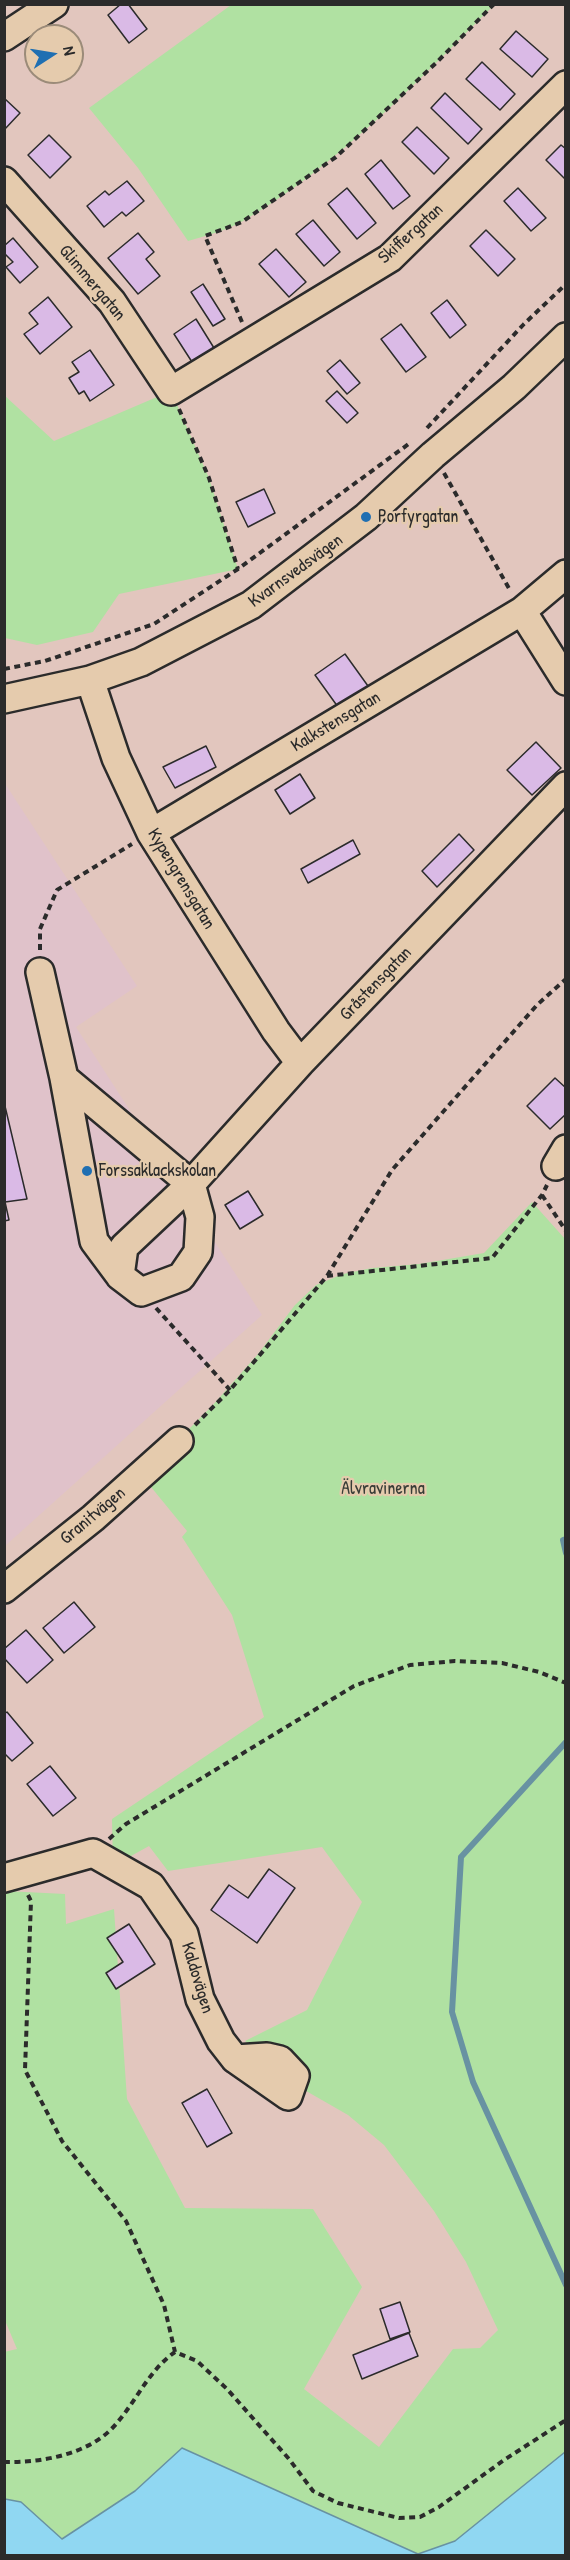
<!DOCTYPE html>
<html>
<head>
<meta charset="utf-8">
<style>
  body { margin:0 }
  #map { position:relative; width:570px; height:2560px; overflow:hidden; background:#e2c6be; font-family:"Patrick Hand",sans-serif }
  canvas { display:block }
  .frame { position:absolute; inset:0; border:6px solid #2b2b2b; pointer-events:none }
  .north { position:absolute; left:24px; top:24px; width:60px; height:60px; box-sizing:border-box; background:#e5cbad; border:2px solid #9b8b79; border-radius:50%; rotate:78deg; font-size:16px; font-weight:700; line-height:24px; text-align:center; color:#2b2b2b }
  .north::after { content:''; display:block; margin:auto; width:21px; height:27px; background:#1f6fb2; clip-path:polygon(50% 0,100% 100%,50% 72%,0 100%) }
</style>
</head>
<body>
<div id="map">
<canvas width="570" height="2560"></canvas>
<div class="frame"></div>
<div class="north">N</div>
</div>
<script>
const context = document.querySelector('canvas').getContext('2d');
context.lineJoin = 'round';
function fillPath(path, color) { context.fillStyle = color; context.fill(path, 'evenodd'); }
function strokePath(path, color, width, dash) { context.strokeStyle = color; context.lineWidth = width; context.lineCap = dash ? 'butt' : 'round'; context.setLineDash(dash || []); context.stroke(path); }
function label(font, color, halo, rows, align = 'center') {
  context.font = font + ' "Patrick Hand",sans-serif'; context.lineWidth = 4.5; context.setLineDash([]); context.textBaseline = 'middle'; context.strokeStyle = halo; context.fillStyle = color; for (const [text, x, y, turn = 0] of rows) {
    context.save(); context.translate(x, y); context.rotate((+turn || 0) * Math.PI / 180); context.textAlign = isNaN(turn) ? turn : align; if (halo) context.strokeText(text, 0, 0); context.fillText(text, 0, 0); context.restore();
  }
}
const built = new Path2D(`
  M4,782L137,986L76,1027L262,1315L5,1546Z`);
const green = new Path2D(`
  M231,5V4L494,5C418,81 337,166 243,221C227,230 206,236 188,241L138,168L89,108Z
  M171,391L209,478L238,569L119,594L93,632L37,645L5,638L4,395L54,441Z
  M532,1202L566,1240L565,2464L537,2475L498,2506L473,2536L418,2554L373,2533L145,2486L62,2539L21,2502L5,2499L4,2352L17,2349L4,2318L5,1891L65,1894L66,1924L114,1909L127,2099L185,2208L313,2209L362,2287L304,2389L379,2447L453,2349L480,2348L498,2330L466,2262L434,2211L384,2145L348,2115L287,2080L245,2041L307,2010L362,1902L322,1847L168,1871L149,1846L113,1866L112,1819L264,1717L232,1615L182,1537L187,1531L142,1476L212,1406L258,1354L295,1305L316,1285L343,1274L372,1268L419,1264L484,1253Z`);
const water = new Path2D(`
  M182,2448L418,2554L455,2541L565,2452V2555H5V2499L21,2502L62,2539L135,2491Z`);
const stream = new Path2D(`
  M566,1539L563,1540L566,1553
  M566,1742L461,1857L452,2012L473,2082L566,2285`);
const building = new Path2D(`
  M121,4H128L147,29L129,43L108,15Z
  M516,31L548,59L532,77L500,49Z
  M72,37L82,53L72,59Z
  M482,62L515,94L500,110L466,79Z
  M445,93L482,129L468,144L431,108Z
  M4,98L20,113L4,130Z
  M417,127L449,158L434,174L402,142Z
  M49,135L71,157L50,178L28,155Z
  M561,145L566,149V180L546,160Z
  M381,160L410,196L393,209L365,174Z
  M127,181L144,201L126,216L122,212L104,227L87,206L105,191L109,195Z
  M347,188L376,223L357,239L328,204Z
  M518,188L546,218L531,231L504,201Z
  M313,220L340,252L324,266L296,234Z
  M486,230L515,259L498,276L470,246Z
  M138,233L154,252L146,259L160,276L138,294L108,258Z
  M13,238L38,267L20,283L6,267L13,262L4,253V246Z
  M276,249L306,282L289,297L259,264Z
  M203,284L225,319L213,326L191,292Z
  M48,297L72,327L40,354L24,334L38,324L29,313Z
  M447,300L466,325L450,338L431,313Z
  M196,319L214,348L192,362L174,334Z
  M401,324L426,357L406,372L381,339Z
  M90,350L114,385L90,401L84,391L79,394L69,378L79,372L72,362Z
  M340,360L360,383L347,394L327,371Z
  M337,391L358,413L347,423L326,401Z
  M264,489L275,513L248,527L236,502Z
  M345,654L368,686L338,707L315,675Z
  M536,742L561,768L532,795L507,770Z
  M206,746L216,767L175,788L163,767Z
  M300,774L315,798L290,814L275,790Z
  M459,834L474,850L437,887L422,871Z
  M353,840L360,854L308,883L301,869Z
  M555,1078L566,1088V1114L550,1129L527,1106Z
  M4,1102L27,1199L5,1202L9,1220L4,1221Z
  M248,1191L263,1215L240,1229L225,1205Z
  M74,1602L95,1627L64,1653L43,1628Z
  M26,1630L53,1660L27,1683L4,1658V1649Z
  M7,1712L33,1743L12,1761L4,1753V1714Z
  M50,1766L76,1798L53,1816L27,1784Z
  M269,1869L295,1888L257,1943L211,1910L229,1885L248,1898Z
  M129,1924L155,1964L116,1989L106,1973L123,1962L107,1938Z
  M207,2089L232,2133L207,2147L182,2103Z
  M400,2302L410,2332L390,2339L380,2309Z
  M409,2333L418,2356L362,2379L353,2355Z`);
const path = new Path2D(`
  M242,322L205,236L242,222L336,157L437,62L494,4
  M179,409L209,478L238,569
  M427,428L524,324L566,284
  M444,473L511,592
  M4,669L45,661L154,624L238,569L410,443
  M40,950V929L57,890L132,844
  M542,1195L566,1231
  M327,1276L492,1258L542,1195L547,1185
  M156,1308L230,1390
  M195,1425L230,1390L327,1276L392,1170L537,1005L566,979
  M109,1839L126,1824L354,1686L410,1665L455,1661L502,1663L539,1672L566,1683
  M28,1895L31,1901L25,2070L62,2141L126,2221L164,2305L175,2352
  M4,2462C42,2463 91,2454 116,2424C137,2400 149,2370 175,2352L197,2361L227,2389L289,2459L313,2491L338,2503L399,2518L420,2517L439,2507L504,2460L566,2420`);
const minor = new Path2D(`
  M4,37L54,4
  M4,181L112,302L171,391L390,258L566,85
  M522,611L566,681
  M90,680L116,758L151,833L276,1031L300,1063
  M4,699L90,680L141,662L251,605L366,517L433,455L514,387L566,337
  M151,833L522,611L566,574
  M40,972L64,1078L94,1241L120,1276
  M64,1078L191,1184
  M556,1166L566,1149
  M191,1184L200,1217L198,1252L181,1277L141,1292L120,1276L124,1247L191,1184L300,1063L566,786
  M4,1589L93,1518L179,1441
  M4,1878L93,1853L151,1886L184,1934L200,1999L221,2041L235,2059L288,2096L295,2076L280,2060L267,2057L235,2059`);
const markers = [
  [366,517,6,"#1f6fb2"],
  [87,1171,6,"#1f6fb2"]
];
const streetNames = [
  ["Skiffergatan",411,234,-42],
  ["Glimmergatan",92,283,50],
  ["Kvarnsvedsvägen",296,571,-36],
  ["Kalkstensgatan",336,722,-31],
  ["Kypengrensgatan",181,879,59],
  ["Gråstensgatan",376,984,-46],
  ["Granitvägen",93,1516,-40],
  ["Kaldovägen",197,1978,73]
];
const poiNames = [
  ["Porfyrgatan",378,517],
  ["Forssaklackskolan",99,1171]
];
const parkNames = [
  ["Älvravinerna",383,1489]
];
fillPath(built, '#e0c2ca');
fillPath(green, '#b0e1a2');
fillPath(water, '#90d7f2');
strokePath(water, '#6892a2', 1.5);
strokePath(stream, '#6892a2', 6);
fillPath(building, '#dabae6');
strokePath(building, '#2b2b2b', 1.5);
strokePath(minor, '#2b2b2b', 32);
strokePath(path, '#2b2b2b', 4, [6, 4.5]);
strokePath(minor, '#e5cbad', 27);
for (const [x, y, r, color] of markers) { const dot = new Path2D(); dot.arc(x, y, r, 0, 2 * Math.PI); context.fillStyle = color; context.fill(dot); strokePath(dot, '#e5cbad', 2); }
label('18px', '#2b2b2b', '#e5cbad', streetNames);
label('18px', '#2b2b2b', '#e5cbad', poiNames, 'left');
label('18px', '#383d37', '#e5cbad', parkNames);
</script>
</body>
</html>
